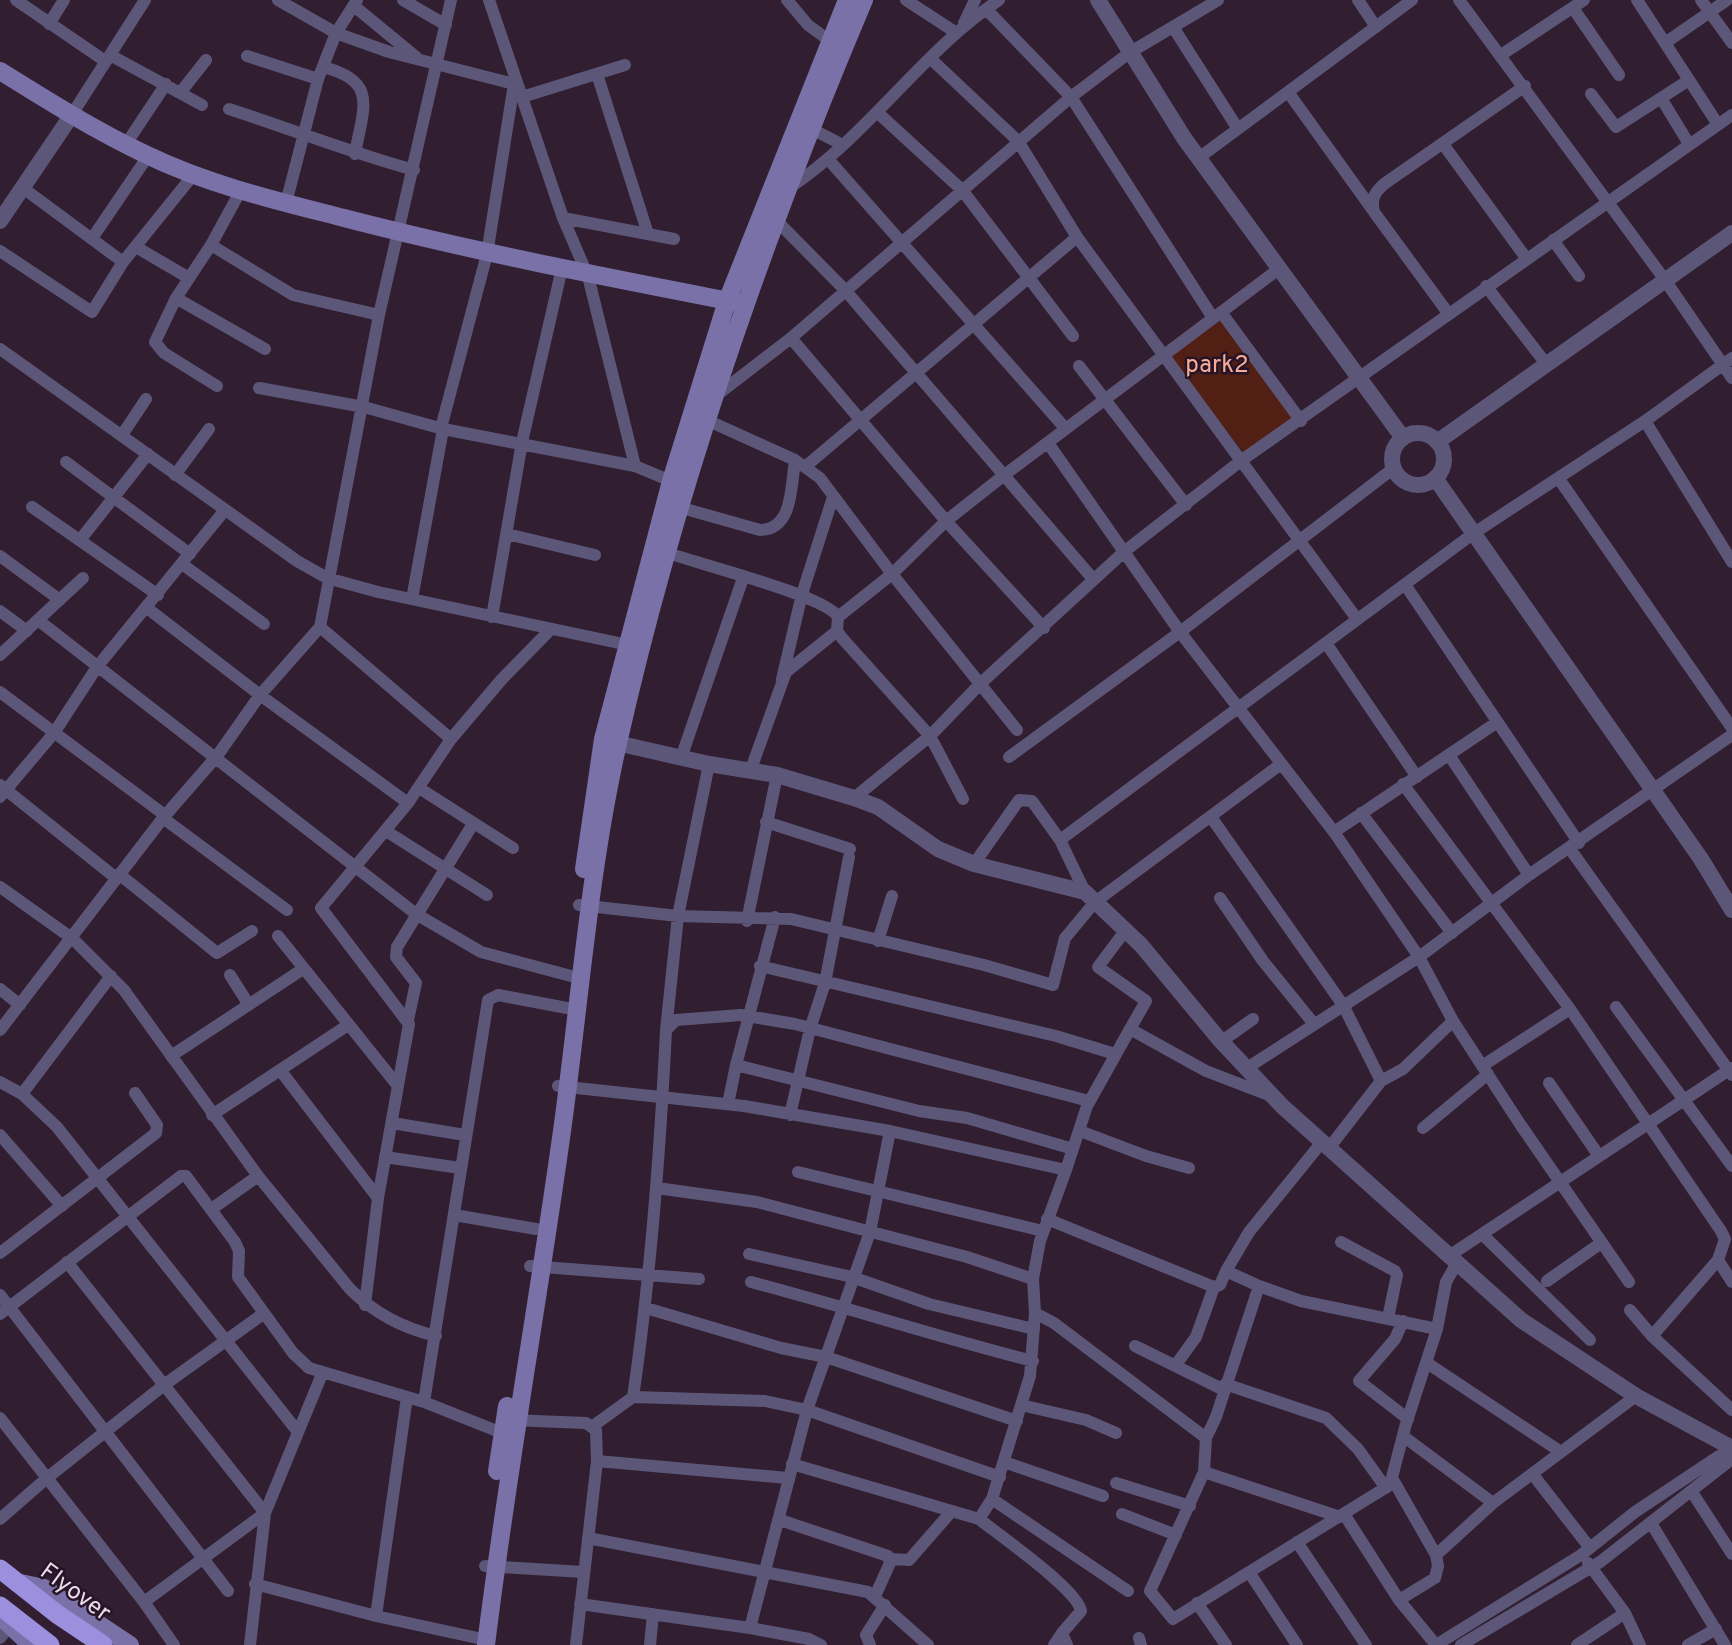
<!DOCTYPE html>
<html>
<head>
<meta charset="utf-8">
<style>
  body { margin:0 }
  canvas { display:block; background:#311e31 }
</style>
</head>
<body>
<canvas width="1732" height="1645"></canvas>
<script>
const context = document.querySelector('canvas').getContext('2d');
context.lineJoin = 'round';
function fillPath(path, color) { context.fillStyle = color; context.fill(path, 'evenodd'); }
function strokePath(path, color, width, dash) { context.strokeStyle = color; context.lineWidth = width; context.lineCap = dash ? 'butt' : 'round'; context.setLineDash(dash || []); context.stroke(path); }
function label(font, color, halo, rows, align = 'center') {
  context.font = font + ' Overpass,sans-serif'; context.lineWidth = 5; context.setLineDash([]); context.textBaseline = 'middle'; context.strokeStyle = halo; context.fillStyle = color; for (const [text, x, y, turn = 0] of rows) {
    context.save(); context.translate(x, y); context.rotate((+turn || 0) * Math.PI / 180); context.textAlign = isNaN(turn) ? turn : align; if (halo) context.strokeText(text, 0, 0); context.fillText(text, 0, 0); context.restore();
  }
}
const green = new Path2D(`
  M1221,320L1296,420L1244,453L1169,357Z`);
const minor = new Path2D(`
  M16,0L105,61
  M278,0L336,33L357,0
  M403,0L446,25
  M489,0L563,218L588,276L635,466L671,481
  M787,0L808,25L830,41
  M906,0L955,32
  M1358,0L1376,27
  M1459,0L1665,280L1732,378
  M1637,0L1665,43
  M1701,0L1732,43
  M354,6L416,57
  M1573,8L1619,75
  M986,9L1071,97L1213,318
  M964,23L975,0
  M49,24L64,0
  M1173,27L1238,129
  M110,55L202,105
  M1501,55L1584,0
  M247,56L318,79
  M931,59L1018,141L1077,237L1357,619
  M323,67C379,81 363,108 355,154
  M597,74L648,234
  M1288,92L1372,209
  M180,93L206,60
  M1591,94L1616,127L1689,80
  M522,97L625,65
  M1661,98L1689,144
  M229,109C291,129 351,153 414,170
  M877,112L962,190L1073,336
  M71,116L145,0
  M1717,123L1665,43L1727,0
  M804,125L841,144
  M126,144L166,84
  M1443,144L1526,258
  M1200,157L1412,0
  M828,159L1065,428
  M23,188L123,262
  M789,188C868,136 921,52 999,0
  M286,203L318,79L336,33L389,52L518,85
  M772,216L845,290L1093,579
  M563,218L674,239
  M93,237L148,156
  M1553,240L1579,276
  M211,245L293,295L379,315
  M136,247L189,278
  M0,251L92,312L123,262L194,174
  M1486,286L1547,365
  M176,298L265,349
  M1221,312L1301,421
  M1448,313L1374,212C1371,199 1374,193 1384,184L1525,86
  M791,338L946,521L1044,628
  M0,349L297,561L327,578L378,592L633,646
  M1079,366L1186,505
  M217,386L164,353L155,342L176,298L211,245L241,190
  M259,388L364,407L443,429L635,466
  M713,398L791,338L1071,97L1129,53L1218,0
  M700,417L795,460L820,478L892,574L1017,730
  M1645,421L1732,562
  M441,428L487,254L514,84
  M122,435L146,399
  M1048,443L1180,632L1334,832L1419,957L1453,1021L1520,1124L1629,1282
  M66,462L190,554
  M806,466L1077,237
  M175,475L209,429
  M1559,479L1732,728
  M675,506L760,530C793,530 791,486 795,460
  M32,507L158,595
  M507,534L595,555
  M80,540L148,454
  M659,550C690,562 826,595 838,617L837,631L842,638L930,736L963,799
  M0,556L60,600
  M182,564L264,624
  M1406,586L1579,843
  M412,599L443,429
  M147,608L260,695L408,803
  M0,611L27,631
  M492,617L522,442L562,268
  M838,617L892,574L946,521L1003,476L1280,268
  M38,620L416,914L481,952L571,976
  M320,627L451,739
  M1326,643L1417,777
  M0,655L83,578
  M782,679L802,594L833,497
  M0,692L166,816
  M1449,755L1529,875
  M1009,757L1180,632L1394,468
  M681,758L743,578
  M751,769L786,672L837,631
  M1403,784L1570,1009L1721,1231L1725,1239L1718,1260L1652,1336L1732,1410
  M0,785L116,878
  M419,788L513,848
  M0,797L54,733L97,667L225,510
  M854,798L930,736L981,683L1125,551L1242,460L1732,115
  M1361,813L1452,933
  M1211,817L1343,1005L1381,1081L1329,1148
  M163,818L287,910
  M766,822L850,849
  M386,831L487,895
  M1334,832L1496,723
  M1060,840L1474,533L1645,421L1732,358
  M1570,849L1732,1075
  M974,864L1019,800L1032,801L1060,840L1085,892
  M119,874L217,953L252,931
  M0,887L73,939L124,990L258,1176L350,1289C374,1313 402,1328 436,1336
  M1220,898L1263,961L1314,1024
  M579,905L678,916L791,919L984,965L1053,985L1065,938L1095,902L1281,764
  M747,921L777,775
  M1125,931L1098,967L1146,1001L1130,1029
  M278,936L398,1086
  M878,941L892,896
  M760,966L1056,1036L1115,1054
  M230,975L249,1005
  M0,989L20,1005
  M1616,1007L1732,1166
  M408,1020L416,983L396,957L397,947L473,824
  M0,1030L163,818L217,756L260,695L320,627L379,315L451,0
  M666,1030L678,916L709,764
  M1222,1041L1253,1019
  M171,1056L303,969
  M736,1065L775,917
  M1482,1066L1570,1009
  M1247,1068L1419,957L1529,875L1732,735
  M280,1070L378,1198
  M1381,1081L1403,1069L1453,1021
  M0,1082L22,1094L57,1127L298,1432
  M1549,1083L1599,1156
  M558,1086L744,1106L890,1131L1066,1170L1087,1106L1130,1029L1206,1071L1271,1096
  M22,1094L111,976
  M728,1104L736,1065L919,1111L967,1118L1073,1149
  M212,1115L348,1025
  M790,1115L810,1029L825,983L849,857
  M392,1123L465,1135
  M1423,1128L1488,1074
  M1080,1131L1146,1156L1189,1168
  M0,1135L62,1206
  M385,1157L460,1168
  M1066,1170L1040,1241L1033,1279L1035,1313L1030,1376L992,1499L1128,1591
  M798,1172L1043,1231
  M657,1188L757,1202L967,1257L1033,1279
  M213,1208L258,1176
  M454,1215L536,1229
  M1047,1219L1214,1287L1220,1285L1226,1271L1259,1286
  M1482,1234L1590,1340
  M1341,1242L1395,1271L1397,1275L1388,1318
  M0,1253L156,1133L157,1125L135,1093
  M749,1254L852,1277L929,1304L1034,1329
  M1449,1256L1732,1068
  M1718,1260L1732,1282
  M67,1262L265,1513L144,1602
  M530,1266L699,1279
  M1226,1271L1249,1232L1322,1142
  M1547,1281L1601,1243
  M751,1282C846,1307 938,1337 1033,1361
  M0,1295L228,1591
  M365,1305L378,1198L409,1024L321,908L408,803L451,739L502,679L551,629
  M646,1308L781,1348L826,1357L1017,1421
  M1630,1310L1652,1336
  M1035,1313L1054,1323L1206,1438L1204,1472L1340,1517
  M0,1314L181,1176H186L235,1242L239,1251L238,1277L293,1353L309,1368L424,1402L502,1433
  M1403,1321L1395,1339L1359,1381L1408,1419
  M1135,1346L1224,1390
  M1427,1363L1561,1452
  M1175,1366L1196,1337L1214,1287
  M1225,1384L1326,1418L1358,1449L1386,1488
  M633,1397C651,1275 660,1153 666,1030L676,1020L741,1015L795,1024L1089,1101
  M424,1402L488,1000L498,995L567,1008
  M1021,1405L1086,1420L1116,1433
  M0,1418L144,1602L174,1645
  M511,1420L586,1423L596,1430L597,1461L576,1645
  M593,1426L633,1397L765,1401L807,1410L1000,1477
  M1403,1436L1493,1503L1636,1396
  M1206,1438L1216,1417L1259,1286L1301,1301L1437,1329
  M597,1461L788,1478
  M1004,1462L1103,1496
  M792,1464L979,1519L992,1499
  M1204,1472L1150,1591L1173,1619L1390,1485L1406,1424L1437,1329L1446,1282L1457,1263
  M1534,1476L1590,1548
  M1392,1478L1436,1555L1438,1566L1435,1578L1399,1600
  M1116,1483L1190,1506
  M1692,1492L1732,1554
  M1122,1514L1176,1535
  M1344,1514L1399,1600L1436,1645
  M0,1519L47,1478L164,1385L263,1314
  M979,1519C999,1535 1078,1590 1081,1611L1062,1633
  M780,1520L888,1556L890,1563L875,1596
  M1651,1523L1725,1645
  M588,1538L868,1592L928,1645
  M1297,1542L1366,1645
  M1436,1555L1493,1503
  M891,1559L909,1560L951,1512
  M1588,1563L1625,1613L1640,1645
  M485,1566L583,1572
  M1249,1572L1297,1645
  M255,1584L376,1616L487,1640
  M1197,1603L1226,1645
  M580,1604L750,1628L809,1639L821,1645
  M376,1616L407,1397
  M750,1628L807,1410L870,1232L890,1131
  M0,1638L10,1626
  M1139,1638L1141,1645
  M250,1645L265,1513L322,1374
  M650,1645L653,1614
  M870,1645L866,1635L885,1605
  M1054,1645L1062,1633L1067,1645
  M1436,1645L1581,1555L1635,1512L1719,1456L1732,1457
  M1461,1645L1600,1562L1732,1459
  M1577,1645L1625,1613
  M1688,1645L1716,1629`);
const tertiary = new Path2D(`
  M1098,0L1184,138L1403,438
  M0,221L71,116
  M1392 459a26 26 0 1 1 52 0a26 26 0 1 1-52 0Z
  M1437,442L1732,233
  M1435,478L1701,859L1732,910
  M608,741L709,764L777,775L854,798L878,807L938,849L974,864L1085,892L1141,945L1219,1039L1282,1106L1521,1320L1636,1396L1732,1448`);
const secondary = new Path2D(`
  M0,71C48,101 96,131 147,155C209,185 278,201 344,218C475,252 606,277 739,303
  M584,869L603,739L671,481L727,301L847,0
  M497,1471L507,1406
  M16,1582L44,1588L130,1645
  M0,1616L31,1645
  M486,1645C507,1473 538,1303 562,1131C580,1001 589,871 618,743C675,491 763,238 864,0`);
const trunk = new Path2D(`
  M0,1569L57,1614L103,1645
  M0,1606L50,1645`);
const parkNames = [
  ["park2",1217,367]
];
const streetNames = [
  ["Flyover",74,1594,36]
];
fillPath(green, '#511f13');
strokePath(minor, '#5c5779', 12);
strokePath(tertiary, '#5c5779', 16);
strokePath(secondary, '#7a71a8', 18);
strokePath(trunk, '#9c8fde', 19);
label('24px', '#f6ac99', '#271427', parkNames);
label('24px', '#e9dce9', '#271427', streetNames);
</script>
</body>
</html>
